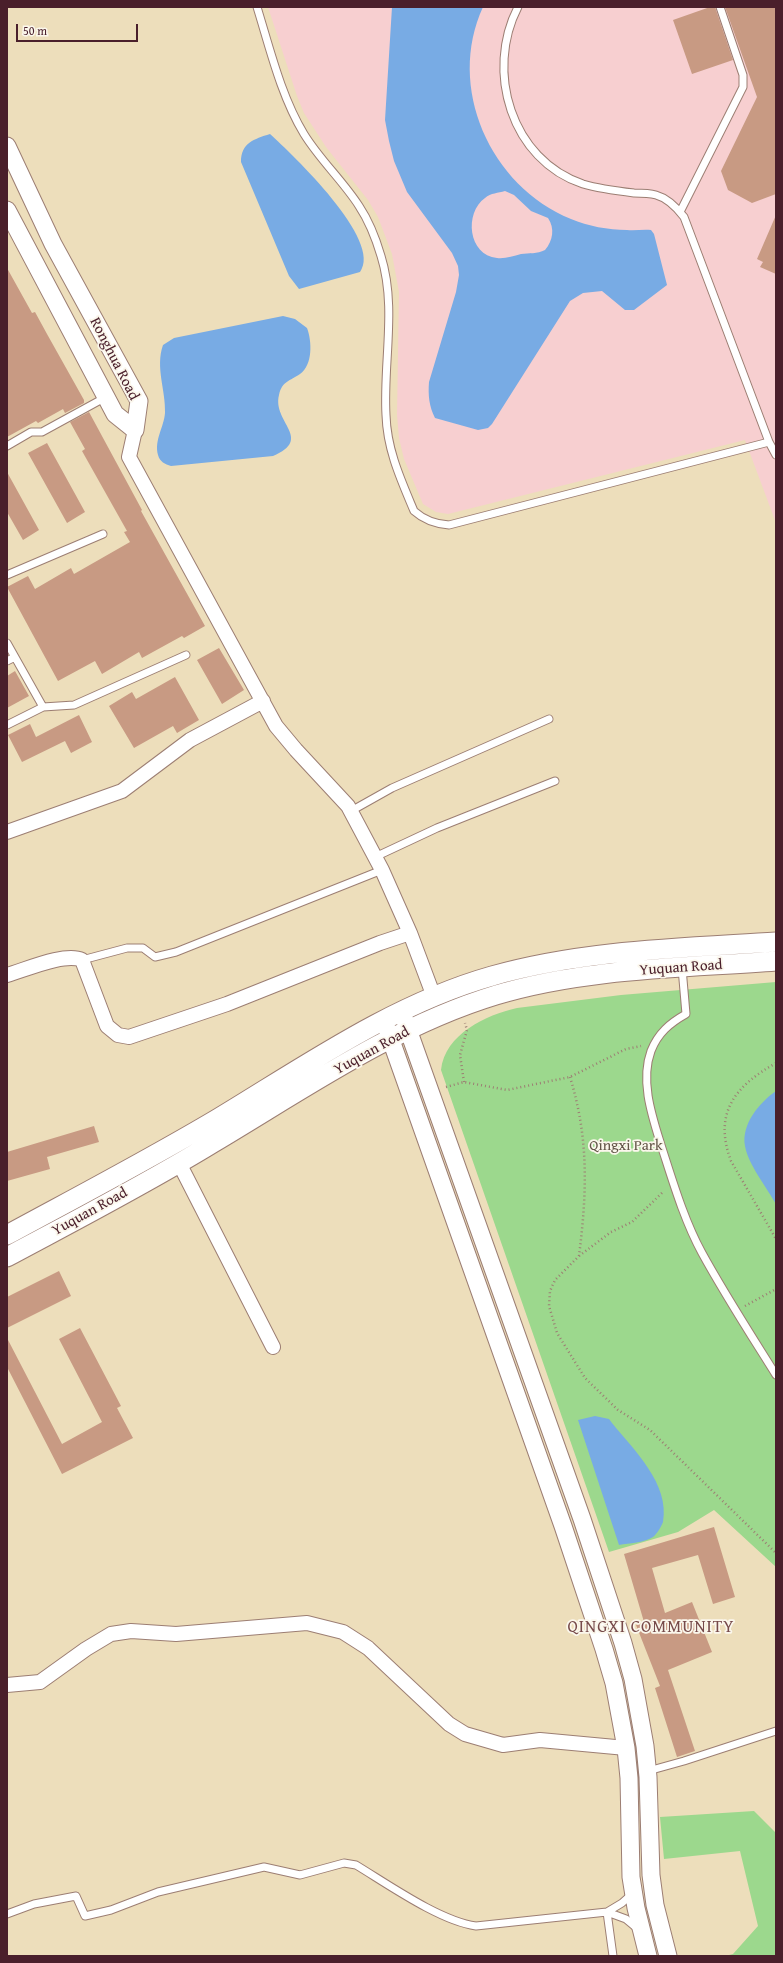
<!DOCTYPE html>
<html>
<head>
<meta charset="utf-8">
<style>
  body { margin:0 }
  #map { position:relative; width:783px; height:1963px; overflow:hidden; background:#eddebb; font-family:"Gentium Book Plus",serif }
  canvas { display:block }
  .frame { position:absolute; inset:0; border:8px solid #4a1f2b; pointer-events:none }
  .scale { position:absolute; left:16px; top:24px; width:122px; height:18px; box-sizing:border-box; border:2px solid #4a1f2b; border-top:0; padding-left:5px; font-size:12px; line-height:14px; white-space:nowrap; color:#4a1f2b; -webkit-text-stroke:3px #fbf7ec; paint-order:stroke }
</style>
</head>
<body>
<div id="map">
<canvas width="783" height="1963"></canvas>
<div class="frame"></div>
<div class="scale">50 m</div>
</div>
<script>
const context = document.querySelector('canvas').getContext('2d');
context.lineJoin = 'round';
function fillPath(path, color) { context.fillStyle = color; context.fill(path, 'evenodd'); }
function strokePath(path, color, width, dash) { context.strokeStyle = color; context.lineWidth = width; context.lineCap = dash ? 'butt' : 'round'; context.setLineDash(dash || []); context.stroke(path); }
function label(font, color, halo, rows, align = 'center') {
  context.font = font + ' "Gentium Book Plus",serif'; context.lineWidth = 3.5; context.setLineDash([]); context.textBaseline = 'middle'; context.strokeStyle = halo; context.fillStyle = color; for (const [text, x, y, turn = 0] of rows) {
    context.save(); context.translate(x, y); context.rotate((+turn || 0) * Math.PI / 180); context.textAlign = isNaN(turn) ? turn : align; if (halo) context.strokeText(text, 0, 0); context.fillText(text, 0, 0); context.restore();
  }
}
const built = new Path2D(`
  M268,7H776V523L745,440L448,514L436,512L423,504L404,459L399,438L397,415L399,292L392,254L378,217L368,200L326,147L304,113L297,96Z`);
const green = new Path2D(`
  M776,982V1567L714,1510L678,1532L609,1552L441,1070C445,1034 486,1015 517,1008L621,995Z
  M754,1811L776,1833V1956H725L733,1954L758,1926L740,1851L664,1859L660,1817Z`);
const water = new Path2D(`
  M392,7H483C446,87 490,186 571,219C588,226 608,230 627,230C635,231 643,229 651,230L654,234L667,285L634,310H625L602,291L583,293L570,301L492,424L488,428L478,430L435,418C429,406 428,395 429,382L456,292L459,275L458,266L452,253L407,192L394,161L389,141L385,120ZM505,191L514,195L531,211L548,218C555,228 553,241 545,250C537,254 529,253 521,254C513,256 505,259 497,258C468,255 464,213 485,198C491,193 498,193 505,191Z
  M270,134C292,154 384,241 360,272L299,289L289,276L241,162C241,143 254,139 270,134Z
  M283,316L295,319L307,328C312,341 313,365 300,374C290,381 282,381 279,395C272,422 314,439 273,456L171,466C165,464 160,462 158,455C154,440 164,427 165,413C166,390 155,368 163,345L174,338Z
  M776,1091V1204C767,1188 748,1164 745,1146C741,1124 760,1102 776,1091Z
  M595,1416L609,1419L612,1423C634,1450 670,1484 663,1522C661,1527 657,1534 653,1537C643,1543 630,1543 619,1545L578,1420Z`);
const building = new Path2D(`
  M710,7H715L733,60L692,74L673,20Z
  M725,7H776V194L752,203L728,190L721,171L757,97Z
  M776,215V274L760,267L763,262L757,259Z
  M7,268L32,313L35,312L47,334L84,400V403L65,413L63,409L38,423L36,421L7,437Z
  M89,412L142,510L141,511L205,626L184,638L182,636L142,658L139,652L102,674L95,661L58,681L7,587L28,576L35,589L71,568L74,574L130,542L124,532L127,531L82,451L85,449L70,422Z
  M47,443L85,512L67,523L28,453Z
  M7,472L39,530L23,540L7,512Z
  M219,648L244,690L222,704L197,660Z
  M15,671L29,696L7,708V676Z
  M175,677L199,720L177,733L173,726L134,748L109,706L132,692L136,699Z
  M79,715L92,742L71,753L65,741L22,762L8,735L30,724L36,737Z
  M94,1126L99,1142L47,1157L50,1169L7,1181V1152Z
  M59,1271L71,1296L7,1328V1297Z
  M80,1328L121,1406L117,1408L133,1438L62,1474L7,1367V1338L62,1444L102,1422L59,1339Z
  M714,1527L735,1597L713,1604L698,1555L652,1568L665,1613L692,1602L712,1652L668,1670L695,1751L677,1757L655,1688L660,1686L636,1625L644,1622L624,1554Z`);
const path = new Path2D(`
  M776,1063C735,1086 713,1113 731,1161L776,1239
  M570,1077C589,1139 587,1192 579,1256L555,1280L550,1291L549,1306L557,1333L585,1378L618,1410L650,1430L776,1553
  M464,1082L460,1055L467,1030L465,1023
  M446,1087L464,1082L507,1090L570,1077L626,1049L641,1046
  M579,1256L611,1232L632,1222L664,1191
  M745,1306L776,1289`);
const service = new Path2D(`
  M257,7C270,49 281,96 304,134C320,160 343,181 359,206C369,221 376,239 381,256C397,307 383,363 386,415C387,450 401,480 414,511C424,520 435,524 449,525L769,442
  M518,7C485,71 511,160 583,184C600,189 617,191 634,193C641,193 649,193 656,195C667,198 677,208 684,217L769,442L776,455
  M680,212L743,87V75L720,7
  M7,446L31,432H42L106,397
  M7,575L103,534
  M7,643L43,707
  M7,661L15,657
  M7,725L43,707L74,705L186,655
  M351,811L392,788L549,719
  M375,857L437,828L555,781
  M82,960L127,948H143L155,957L176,952L382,870
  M682,968L686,1014C670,1023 658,1033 651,1051C640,1081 652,1116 661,1145C673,1182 684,1220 702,1253C725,1295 751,1335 776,1375
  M648,1771L684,1761L776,1731
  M607,1912L613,1956
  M607,1912L626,1919L638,1929
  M7,1914L34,1904L76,1896L85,1916L111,1910L158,1892L264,1867L300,1875L344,1863L356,1865C389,1885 440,1921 476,1926L607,1912L622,1903L632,1894`);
const minor = new Path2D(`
  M135,430L129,457L276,726L296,750L348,806L382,870L410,933L434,997
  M7,832L122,791L190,740L263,701
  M7,975C25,970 65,952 82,960L107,1026L118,1035L129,1037L227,1004L380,943L410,933
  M179,1163L273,1347
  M7,1685L40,1682L86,1649L111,1634L131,1631L176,1634L307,1623L343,1632L368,1648L449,1724L465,1734L503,1745L540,1740L626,1748`);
const tertiary = new Path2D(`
  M7,146L53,244L139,401L135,430
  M7,210L115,414L135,430
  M404,1018L582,1519L623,1643L633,1679L645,1746L648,1777L651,1875L655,1905L668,1956
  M386,1026L563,1526L604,1649L614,1683L626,1748L629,1778L631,1877L636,1908L648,1956`);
const secondary = new Path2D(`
  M7,1235C77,1197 148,1160 217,1119C305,1066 393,1004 492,976C584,950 682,948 776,942
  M7,1257C76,1220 146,1184 213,1143C304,1089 394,1026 496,995C586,968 684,968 776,961`);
const streetNames = [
  ["Ronghua Road",114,359,63],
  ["Yuquan Road",681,968,-4],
  ["Yuquan Road",372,1051,-29],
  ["Yuquan Road",90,1212,-29]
];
const parkNames = [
  ["Qingxi Park",626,1146]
];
const quarterNames = [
  ["QINGXI COMMUNITY",651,1628]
];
fillPath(built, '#f7cfd0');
fillPath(green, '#9cd88d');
fillPath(water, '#78abe4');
fillPath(building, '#c89a83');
strokePath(service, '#9c7e73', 9);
strokePath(minor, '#9c7e73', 16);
strokePath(tertiary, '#9c7e73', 19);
strokePath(secondary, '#9c7e73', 21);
strokePath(path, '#9c7e73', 2.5, [1, 3]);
strokePath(service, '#fff', 7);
strokePath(minor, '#fff', 14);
strokePath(tertiary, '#fff', 17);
strokePath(secondary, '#fff', 19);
label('15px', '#4a1f2b', '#fbf7ec', streetNames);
label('15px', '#635648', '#fbf7ec', parkNames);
context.letterSpacing = '1px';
label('17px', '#764a4a', '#fbf7ec', quarterNames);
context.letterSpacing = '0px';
</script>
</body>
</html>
